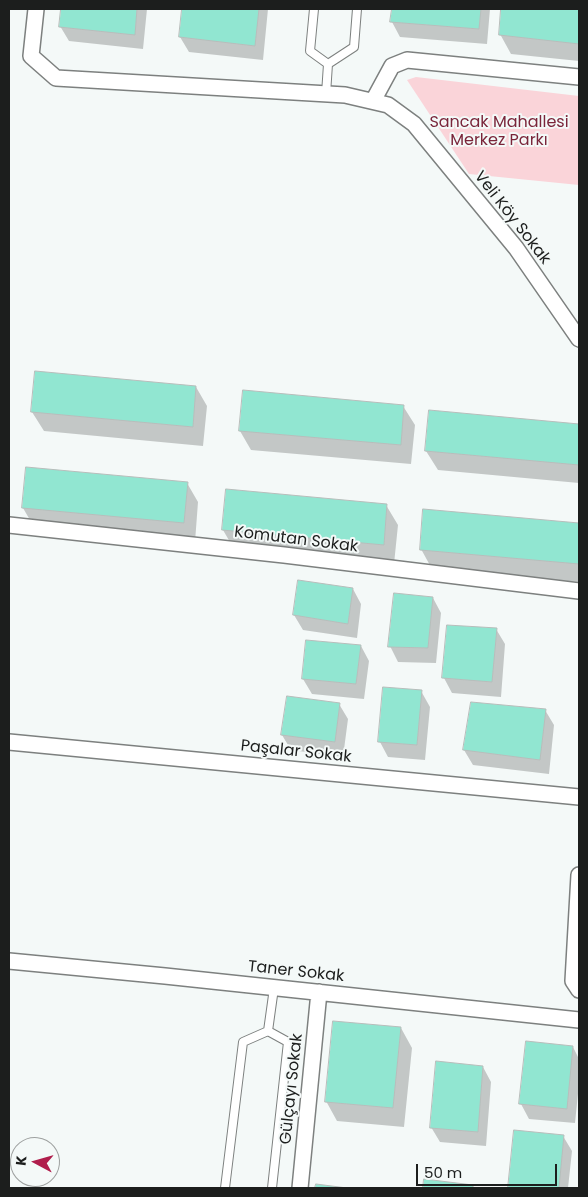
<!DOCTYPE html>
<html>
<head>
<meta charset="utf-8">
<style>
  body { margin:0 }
  #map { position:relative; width:588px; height:1197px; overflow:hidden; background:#f4f9f8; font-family:Poppins,sans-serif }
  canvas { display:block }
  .frame { position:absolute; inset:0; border:10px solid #1c1e1d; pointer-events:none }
  .north { position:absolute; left:10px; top:1137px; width:50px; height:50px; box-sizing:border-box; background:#f4f9f8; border:1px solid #9ea1a0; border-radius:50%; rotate:276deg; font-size:14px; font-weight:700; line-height:20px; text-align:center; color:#1c1e1d }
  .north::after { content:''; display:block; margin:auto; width:18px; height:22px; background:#b01e4c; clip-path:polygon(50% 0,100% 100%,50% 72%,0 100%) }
  .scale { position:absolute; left:416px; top:1164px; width:141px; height:22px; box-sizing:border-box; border:2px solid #1c1e1d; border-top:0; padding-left:6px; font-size:15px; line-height:18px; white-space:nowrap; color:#1c1e1d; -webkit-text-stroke:4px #f4f9f8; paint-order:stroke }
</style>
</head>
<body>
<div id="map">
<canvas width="588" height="1197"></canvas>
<div class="frame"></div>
<div class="north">K</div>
<div class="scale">50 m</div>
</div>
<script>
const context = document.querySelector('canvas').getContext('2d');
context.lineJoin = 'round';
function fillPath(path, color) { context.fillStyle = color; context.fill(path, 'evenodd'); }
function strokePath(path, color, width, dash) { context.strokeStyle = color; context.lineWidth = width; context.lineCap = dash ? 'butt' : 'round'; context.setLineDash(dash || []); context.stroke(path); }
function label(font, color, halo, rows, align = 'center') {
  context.font = font + ' Poppins,sans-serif'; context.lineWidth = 4; context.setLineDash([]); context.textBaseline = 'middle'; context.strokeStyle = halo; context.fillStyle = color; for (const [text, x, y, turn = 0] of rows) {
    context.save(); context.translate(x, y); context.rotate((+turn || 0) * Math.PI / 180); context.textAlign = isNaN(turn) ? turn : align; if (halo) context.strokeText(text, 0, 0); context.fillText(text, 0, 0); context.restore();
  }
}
const green = new Path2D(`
  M416,77L579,96V185L469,174L407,80Z`);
const shadow = new Path2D(`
  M62,9H147L143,49L69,41L60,26Z
  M183,9H268L263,60L189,52L180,37Z
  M393,9H490L487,44L400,37L392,22Z
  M502,9H579V61L511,54L500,34Z
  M196,387L207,406L203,446L44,431L32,412Z
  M403,406L415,425L411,464L251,450L240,431Z
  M430,412L579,425V483L438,470L426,451Z
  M187,483L198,502L195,542L34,527L23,508Z
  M386,505L398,525L394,564L234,549L223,530Z
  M424,510L579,524V582L432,569L421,549Z
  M353,589L361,604L357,638L303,630L294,615Z
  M433,598L441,613L436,663L398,662L390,646Z
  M496,629L505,644L501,697L452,693L444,678Z
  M361,646L369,661L364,699L312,694L303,679Z
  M421,691L430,707L425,760L388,757L380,742Z
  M339,704L348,719L343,757L291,750L282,735Z
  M545,710L554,725L549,774L473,765L464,750Z
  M401,1028L412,1048L404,1127L337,1121L326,1101Z
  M573,1047L579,1059V1084L575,1123L529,1119L521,1104Z
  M483,1067L491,1082L486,1146L440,1142L431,1127Z
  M515,1131L563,1136L572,1151L568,1188H509Z
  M425,1180L473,1186L474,1188H424Z`);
const building = new Path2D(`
  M61,9H137L135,35L59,27Z
  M182,9H259L255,46L179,37Z
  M392,9H481L479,29L390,22Z
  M501,9H579V44L499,35Z
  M35,371L196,386L193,427L31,412Z
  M243,390L404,405L401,445L239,431Z
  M429,410L579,424V465L425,451Z
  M26,467L188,482L184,523L22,508Z
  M226,489L387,504L384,545L222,530Z
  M423,509L579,523V564L420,550Z
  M298,580L353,588L348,624L293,615Z
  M394,593L433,597L428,648L388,647Z
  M447,625L497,628L492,682L442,678Z
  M306,640L361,645L356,684L302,679Z
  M383,687L422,690L417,745L378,742Z
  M287,696L340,703L335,742L281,735Z
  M471,702L546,709L540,760L463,750Z
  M333,1021L401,1027L393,1108L325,1102Z
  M526,1041L573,1046L567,1109L519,1104Z
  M436,1061L483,1066L478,1132L430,1128Z
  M514,1130L564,1135L559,1188H508Z
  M424,1179L473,1185V1188H423Z
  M316,1184L347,1188H315Z`);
const lane = new Path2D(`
  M314,9L310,51L328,64
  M328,64L354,47L357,9
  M326,94L328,64
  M268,1031L274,988
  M225,1188L243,1042L268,1031L288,1042L272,1188`);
const street = new Path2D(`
  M36,9L31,56L56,78L345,95L388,105L414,124L516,248L579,339
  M373,101L392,66L407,60L579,77
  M9,525L284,555L579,591
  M9,742L579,797
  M579,875L573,981L579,990
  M9,961L165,976L579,1020
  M300,1188L319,992`);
const parkNames = [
  ["Sancak Mahallesi",499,123],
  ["Merkez Parkı",499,141]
];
const streetNames = [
  ["Veli Köy Sokak",512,218,52],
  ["Komutan Sokak",296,540,7],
  ["Paşalar Sokak",296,752,6],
  ["Taner Sokak",296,972,6],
  ["Gülçayı Sokak",292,1089,-84]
];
fillPath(green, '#fad4d9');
fillPath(shadow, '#0003');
fillPath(building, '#91e6d1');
strokePath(building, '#b8bdbb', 1);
strokePath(lane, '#7d807f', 10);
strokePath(street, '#7d807f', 18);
strokePath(lane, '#fff', 8);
strokePath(street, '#fff', 15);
label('16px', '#7a253a', '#f4f9f8', parkNames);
label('16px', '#1c1e1d', '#f4f9f8', streetNames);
</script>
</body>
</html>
